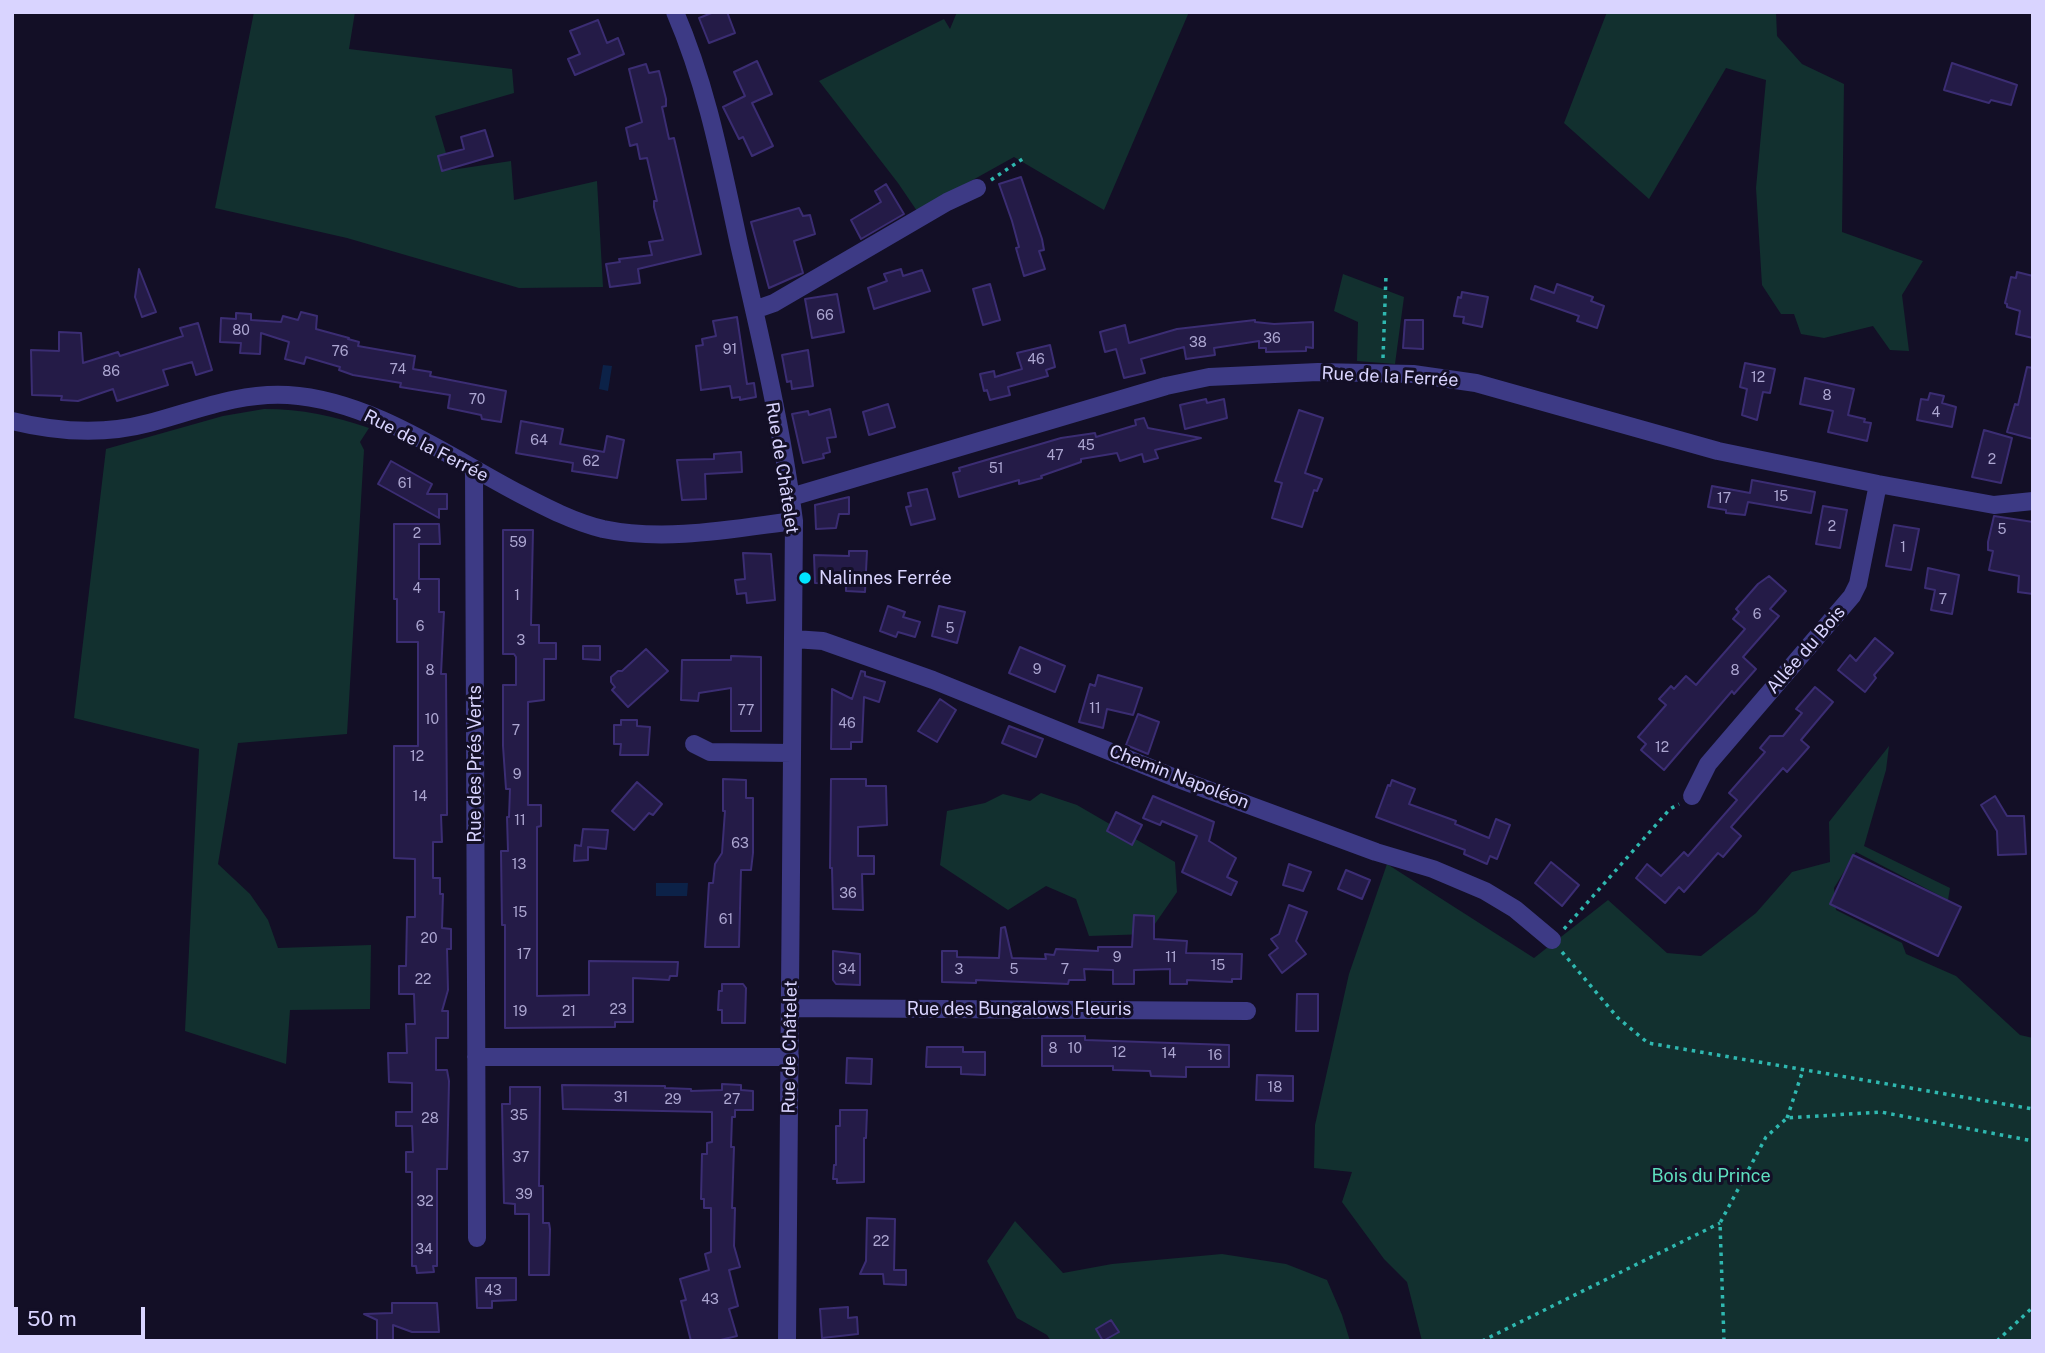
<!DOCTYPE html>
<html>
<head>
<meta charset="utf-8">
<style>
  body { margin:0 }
  #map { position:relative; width:2045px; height:1353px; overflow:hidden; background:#130f26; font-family:"Public Sans",sans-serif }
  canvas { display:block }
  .frame { position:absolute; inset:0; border:14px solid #d9d4ff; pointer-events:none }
  .scale { position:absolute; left:14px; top:1307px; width:131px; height:32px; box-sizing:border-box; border:4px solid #d9d4ff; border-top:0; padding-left:9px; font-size:21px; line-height:24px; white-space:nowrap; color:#d9d4ff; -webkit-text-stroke:5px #130f26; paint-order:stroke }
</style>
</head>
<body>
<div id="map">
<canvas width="2045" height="1353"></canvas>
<div class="frame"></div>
<div class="scale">50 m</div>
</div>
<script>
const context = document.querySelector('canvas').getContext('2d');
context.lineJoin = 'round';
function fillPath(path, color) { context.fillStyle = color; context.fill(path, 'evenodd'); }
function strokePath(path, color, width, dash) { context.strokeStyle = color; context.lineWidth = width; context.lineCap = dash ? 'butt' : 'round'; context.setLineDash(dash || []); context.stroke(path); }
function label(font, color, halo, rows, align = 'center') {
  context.font = font + ' "Public Sans",sans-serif'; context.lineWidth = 6; context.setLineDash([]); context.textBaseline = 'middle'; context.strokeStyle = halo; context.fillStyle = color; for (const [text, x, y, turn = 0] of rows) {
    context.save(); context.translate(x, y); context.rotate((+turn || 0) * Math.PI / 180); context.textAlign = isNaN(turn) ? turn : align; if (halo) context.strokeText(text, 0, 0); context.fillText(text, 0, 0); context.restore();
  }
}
const green = new Path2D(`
  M254,12H355L349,49L512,69L514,93L435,116L451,170L511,161L514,200L597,181L603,287L519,288L347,238L215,208Z
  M957,12H1189L1104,210L1014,157L917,211L898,183L819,81L944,19L950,29Z
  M1607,12H1776L1777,36L1802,64L1844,84L1842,232L1923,261L1902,295L1909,351L1890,350L1873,326L1824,338L1801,334L1794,314H1781L1762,285L1756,188L1766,80L1726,68L1649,199L1564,123Z
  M1343,274L1404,297L1395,364L1357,361L1358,322L1334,311Z
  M264,409C302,409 334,416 369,428L360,442L364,450L347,734L238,743L218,864L250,894L268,920L278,948L371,945L370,1009L290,1010L286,1064L185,1031L199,749L74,718L106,449L223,416Z
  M1889,746L1886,770L1864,846L1950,888L1948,900L1856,852L1834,888L1836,910L1902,943L1906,954L1956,976L2020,1035L2033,1038V1341H1422L1407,1282L1384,1259L1342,1202L1352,1172L1314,1168L1315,1125L1349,974L1387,864L1534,958L1608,900L1667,953L1701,956L1756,913L1792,872L1830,862L1829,822Z
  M1041,793L1077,805L1175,862L1177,892L1148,934L1089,936L1076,899L1046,886L1008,910L940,865L947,811L985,803L1003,794L1030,801Z
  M1015,1221L1063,1273L1112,1264L1222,1254L1286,1264L1327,1280L1342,1315L1350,1341H1051L1047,1335L1017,1318L987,1261Z`);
const water = new Path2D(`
  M603,365L612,366L608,391L599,389Z
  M656,883H688L687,896H656Z`);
const building = new Path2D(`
  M714,12H727L735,33L709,43L699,18Z
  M598,20L607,43L618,38L624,54L575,75L568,59L580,54L570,31Z
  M757,61L772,94L752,103L773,146L752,156L743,137L739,139L723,107L745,96L734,72Z
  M1952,63L2017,85L2011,105L1991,100L1989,103L1944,90Z
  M646,64L649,73L659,71L666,99V106L662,107L669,139L674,138L701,254L638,269L640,283L610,287L606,264L620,262L619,259L652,255L649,242L663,240L654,207V201H657L647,158L640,159L637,144L630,146L626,128L642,122L629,69Z
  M485,130L493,156L442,171L438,156L464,149L461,137Z
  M1021,177L1042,239L1044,250L1039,251L1045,269L1024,276L1016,248L1019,247L1012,221L999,184Z
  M886,184L904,214L861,239L851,220L881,202L875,191Z
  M799,208L803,216L810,215L815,234L794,241L803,273L769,288L751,222Z
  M139,269L156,312L142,317L135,297Z
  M901,269L903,276L922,270L930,291L874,309L868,288L887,281L884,274Z
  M2017,272L2033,276V338L2016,334L2020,311L2007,307V304L2005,303L2011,277L2016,278Z
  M990,284L1000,320L983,325L973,289Z
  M1557,284L1593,297L1591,301L1604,306L1597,328L1577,321L1579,316L1531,299L1535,286L1554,293Z
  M1462,292L1488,297L1482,327L1463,323L1464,317L1454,316L1458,297L1461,298Z
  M837,294L844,332L812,338L805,299Z
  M301,312L317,316L316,329L349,338L348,339L359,342L358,346L415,356L413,369L431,372L430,376L506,391L501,422L482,419L481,415L448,408L450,395L400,387L401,383L353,375L339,370L340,367L306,357L304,364L285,359L289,342L261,333L260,354L240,353L241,343L220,342L221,318L236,319V313L251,314V320L281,322L283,316L298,320Z
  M737,317L747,384L754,383L756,397L740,400V397L732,398L730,386L701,390L696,346L703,345L702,339L716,336L713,321Z
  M1255,320V322L1274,324L1313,322V348L1306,347V351L1266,352V348H1259V341L1214,348L1215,355L1186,359L1184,347L1141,359L1145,373L1124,378L1116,349L1105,352L1100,332L1125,325L1129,343L1177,329Z
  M1405,320H1423V349L1403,348Z
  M198,323L212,370L196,375L192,362L163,370L168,385L117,401L113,389L78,401L61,400L62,396L32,395L31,350L59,351V332L81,333L83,363L118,352L120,356L183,336L180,328Z
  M1050,345L1055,367L1046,370L1048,376L1008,387L1010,395L990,400L987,390L984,391L980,374L994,371L995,377L1022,369L1017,353Z
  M808,350L813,386L792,389L791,381L787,382L782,355Z
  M1745,363L1775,369L1770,393L1763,392L1757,420L1742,415L1747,389L1740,387Z
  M2027,367L2033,368V439L2007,432L2015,404L2018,405Z
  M1805,378L1854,389L1848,415L1865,419L1864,422L1871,423L1867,441L1828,432L1833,411L1800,404Z
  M1930,393L1944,396L1942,403L1956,407L1952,427L1917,420L1921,399L1928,400Z
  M1206,399L1207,403L1224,399L1227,418L1185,429L1180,405Z
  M888,404L895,427L869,435L863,412Z
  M830,409L836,437L827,438L830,452L823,454L824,458L803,463L792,414L808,411L809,415Z
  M1299,410L1323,418L1305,473L1322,479L1317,491L1314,490L1302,527L1272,518L1282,483L1275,481Z
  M1144,418L1148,428L1201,438L1155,450L1158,458L1144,462L1142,454L1120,461L1117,453L1081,459V462L1041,476L1042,478L1019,484V480L959,497L953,473L960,471L959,468L1061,438L1095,433L1096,437L1136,425L1135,420Z
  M521,421L563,429L560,444L604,452L607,436L624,440L617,478L572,471L573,463L516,453Z
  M1984,430L2012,438L2001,483L1972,477Z
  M741,452L742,472L705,474L706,499L682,500L677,460L714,459V454Z
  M391,461L432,484L427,494H447V509H439V518L378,484Z
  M1752,480L1815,492L1811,513L1748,502L1745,515L1726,513V510L1708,507L1712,486L1750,493Z
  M927,489L935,519L911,525L906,507L911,506L908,493Z
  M849,497V514H839L836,528L816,529L815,505Z
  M1823,506L1847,510L1840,548L1816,544Z
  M1994,516L2033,522V594L2018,592L2019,576L1989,570L1993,551L1988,550V542Z
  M394,524H439L440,544H419V579H439V612H444L441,674H446L447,815H441L442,842H433V878H440V894H443L442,928L451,929V949H447L448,990L442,1011H448V1038H436V1070H447L449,1081L447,1169H437V1266H433L434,1272L417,1273L416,1266H412V1172H406V1152H413L412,1126H396V1112H412V1083L389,1082L388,1053H407L406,1024H415L414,994H399V966H406L407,917H415V859L394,858V746H418V642H397V599H394Z
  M1894,525L1919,529L1911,570L1886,566Z
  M503,530H533L531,625H539V643H556V659H544V700L528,702V805H541V826L537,827V996L589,995V961L678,962L677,976H670L669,980L633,978V1022H615V1027L505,1028V925H502L501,851H508L507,817H509L510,789H506L503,746V685H516V657L514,654H503Z
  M849,551H867L865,592L846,591V584L815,583L814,555L849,556Z
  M743,553L771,554L775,600L747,603L746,593L737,594L735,580L745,579Z
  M1928,568L1959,575L1952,614L1931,610L1935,590L1925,588Z
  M1769,576L1786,591L1770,609L1779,616L1743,657L1756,669L1734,694L1732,691L1664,770L1641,750L1646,744L1638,737L1666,705L1659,699L1671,686L1674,689L1686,676L1696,685L1745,629L1733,619L1739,612L1736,609L1758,584Z
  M888,606L905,612L903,617L920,622L915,637L898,632L896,637L880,631Z
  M939,606L965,612L957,643L932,636Z
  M1875,638L1893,653L1874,675L1876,678L1865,692L1838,670L1850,655L1856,661Z
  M583,646H600V660L583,659Z
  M1020,647L1065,666L1055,692L1009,673Z
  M646,649L668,671L628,707L612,690L615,687L611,682V677L618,671H622Z
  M731,656L761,657V731H731V688L699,693L698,701L681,700L682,660H731Z
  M861,671L865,672V676L885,682L879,702L864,697L862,742H851V749H831L832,689L852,699Z
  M1098,675L1142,688L1133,715L1107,709L1103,728L1079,722L1090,684L1095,686Z
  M1815,687L1833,702L1801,740L1809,747L1787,772L1783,768L1731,827L1741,836L1723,857L1718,853L1684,892L1679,887L1665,903L1636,878L1647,864L1661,876L1684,852L1688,856L1737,800L1729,793L1765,752L1760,748L1770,736H1783L1802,713L1796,709Z
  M940,699L956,710L937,742L918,731Z
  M1138,714L1159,722L1148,754L1126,745Z
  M621,720H637V726L650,727L648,755H620L621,744H614V725H621Z
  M1009,726L1043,739L1036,757L1002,743Z
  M723,779L746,780V798H753V853L751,870H741L739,947H705L709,883H713L715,864L722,853L725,811H723Z
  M831,779H866V786H886L887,825L858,827V856H874V874H862L863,910L833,909L832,868H830Z
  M1392,780L1415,789L1409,804L1456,821L1455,824L1489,838L1496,819L1510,825L1497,859L1490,856L1487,864L1464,854L1465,850L1376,817L1388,785L1390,786Z
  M637,782L662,804L653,815L649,813L634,830L612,811Z
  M1153,796L1214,822L1209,841L1236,858L1227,877L1237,882L1231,895L1182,872L1197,836L1162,821L1160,825L1143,818Z
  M1995,796L2007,816H2024L2026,854L1998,855L1997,831L1981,805Z
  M1116,812L1142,825L1132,845L1107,831Z
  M583,829L608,830L606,849L588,847V860L574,861L575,845L581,846Z
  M1853,855L1961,907L1938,956L1830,904Z
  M1551,862L1579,885L1562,906L1535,883Z
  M1289,864L1311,872L1303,891L1283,885Z
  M1346,870L1370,880L1362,899L1338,889Z
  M1289,905L1307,912L1296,941L1306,954L1282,973L1269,955L1278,948L1271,939L1279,934Z
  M1134,915L1154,916V939L1187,941L1186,953L1242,954L1241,979H1232V982L1187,980V984H1170V969L1134,970V984H1113V970L1084,969L1085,980H1069L1068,984L976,980V983L942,982V951H957V957L999,958L1001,928L1005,927L1012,958L1046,959L1045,954L1054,955L1056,949L1098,951V947H1132Z
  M833,951L860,954V985L836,984L833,980Z
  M722,984H743L746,988L745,1023H722V1010H718L719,991H722Z
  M1297,994H1318V1031H1296Z
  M1042,1036H1085V1040L1229,1045V1067H1186V1077L1151,1076L1150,1071L1113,1070V1066H1042Z
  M927,1047H963V1052H985V1075L961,1074V1067H926Z
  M847,1058L872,1059L871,1084L846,1083Z
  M1257,1075L1293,1076V1101L1256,1100Z
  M722,1084L741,1085V1090L753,1091V1110H735V1117H732L731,1147H734L732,1208H735L734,1246L740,1267L729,1270L738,1306L729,1309L737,1336L716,1341H691L681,1301L686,1300L680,1279L709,1270L705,1254L711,1252V1208H704V1199H701L702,1154H707V1143L712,1142V1112L563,1109L562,1085L665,1086V1088L691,1089V1091L722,1090Z
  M510,1087H540L539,1186H543V1223H549L550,1229L549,1275H529V1214H515V1204L504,1203L502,1104H510Z
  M840,1110H867L866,1138H864V1182L837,1183V1179H833L834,1165H836V1126H840Z
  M867,1218L895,1219L894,1270H906V1285L884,1284L883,1274H860L866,1261Z
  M476,1278H516V1300L492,1301V1308H477Z
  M392,1303H437L439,1332H412L393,1325V1341H377V1320L364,1314L392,1313Z
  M848,1307V1318L857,1317L858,1334L822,1338L820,1309Z
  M1111,1320L1119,1332L1103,1341L1096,1329Z`);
const path = new Path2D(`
  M991,180L1024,158
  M1383,358L1386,275
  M1564,929L1670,809L1679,804
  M1562,952L1618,1018L1648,1043L2033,1109
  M1787,1118L1803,1070
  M1482,1341L1720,1223
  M1724,1341L1720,1223L1766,1137L1787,1118L1881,1112L2033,1141
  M1997,1341L2033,1307`);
const minor = new Path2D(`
  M675,12C707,86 722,166 739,244C760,335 782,428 794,521L787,1341
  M754,310L774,303L947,202L977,188
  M12,421C57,432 104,435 149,423C195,411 239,392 288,395C371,400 449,457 520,494C547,508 574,522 603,529C665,542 732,529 794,521
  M474,470L477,1238
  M791,497L1166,386L1209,377L1318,372L1413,374L1476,383L1718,451L1878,484L1994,505L2033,501
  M794,639L823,641L933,680L1173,777L1376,852L1433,869L1485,891L1515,909L1552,940
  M694,744L710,752L792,753
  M1692,796L1708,764L1852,596L1858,584L1878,484
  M790,1008L1247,1011
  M476,1057H790`);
const markers = [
  [805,578,7,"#00e5ff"]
];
const numberNames = [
  ["66",825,316],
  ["80",241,331],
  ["36",1272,339],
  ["38",1198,343],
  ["91",730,350],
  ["76",340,352],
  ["46",1036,360],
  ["74",398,370],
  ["86",111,372],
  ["12",1758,378],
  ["8",1827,396],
  ["70",477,400],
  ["4",1936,413],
  ["64",539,441],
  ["45",1086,446],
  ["47",1055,456],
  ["2",1992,460],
  ["62",591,462],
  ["51",996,469],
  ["61",405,484],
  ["15",1781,497],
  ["17",1724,499],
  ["2",1832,527],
  ["5",2002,530],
  ["2",417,534],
  ["59",518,543],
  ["1",1903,548],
  ["4",417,589],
  ["1",517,596],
  ["7",1943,600],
  ["6",1757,615],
  ["6",420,627],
  ["5",950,629],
  ["3",521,641],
  ["9",1037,670],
  ["8",430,671],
  ["8",1735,671],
  ["11",1095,709],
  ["77",746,711],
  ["10",432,720],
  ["46",847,724],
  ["7",516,731],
  ["12",1662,748],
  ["12",417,757],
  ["9",517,775],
  ["14",420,797],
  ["11",520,821],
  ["63",740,844],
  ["13",519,865],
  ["36",848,894],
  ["15",520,913],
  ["61",726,920],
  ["20",429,939],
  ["17",524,955],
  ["9",1117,958],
  ["11",1171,958],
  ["15",1218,966],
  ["34",847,970],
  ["3",959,970],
  ["5",1014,970],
  ["7",1065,970],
  ["22",423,980],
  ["23",618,1010],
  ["19",520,1012],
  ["21",569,1012],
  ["8",1053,1049],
  ["10",1075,1049],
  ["12",1119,1053],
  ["14",1169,1054],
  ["16",1215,1056],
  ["18",1275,1088],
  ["31",621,1098],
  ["29",673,1100],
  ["27",732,1100],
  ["35",519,1116],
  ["28",430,1119],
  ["37",521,1158],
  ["39",524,1195],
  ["32",425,1202],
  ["22",881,1242],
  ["34",424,1250],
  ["43",493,1291],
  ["43",710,1300]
];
const streetNames = [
  ["Rue de la Ferrée",1390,377,3],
  ["Rue de la Ferrée",426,446,27],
  ["Rue de Châtelet",782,468,81],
  ["Allée du Bois",1806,650,-49],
  ["Rue des Prés Verts",475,764,-90],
  ["Chemin Napoléon",1179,777,21],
  ["Rue des Bungalows Fleuris",1019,1009],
  ["Rue de Châtelet",790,1047,-89]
];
const poiNames = [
  ["Nalinnes Ferrée",819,578]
];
const parkNames = [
  ["Bois du Prince",1711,1176]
];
fillPath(green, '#12302f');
fillPath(water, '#0c2248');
fillPath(building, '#241b47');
strokePath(building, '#3b2d73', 2);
strokePath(path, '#2fb8b0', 3.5, [3.5, 5]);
strokePath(minor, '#3d3a85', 18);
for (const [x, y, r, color] of markers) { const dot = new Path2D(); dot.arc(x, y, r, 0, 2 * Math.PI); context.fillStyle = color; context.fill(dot); strokePath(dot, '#130f26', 2.5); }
label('14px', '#aca6d1', null, numberNames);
label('18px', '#d9d4ff', '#130f26', streetNames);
label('18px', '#d9d4ff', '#130f26', poiNames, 'left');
label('18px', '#5fe0c0', '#130f26', parkNames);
</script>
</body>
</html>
